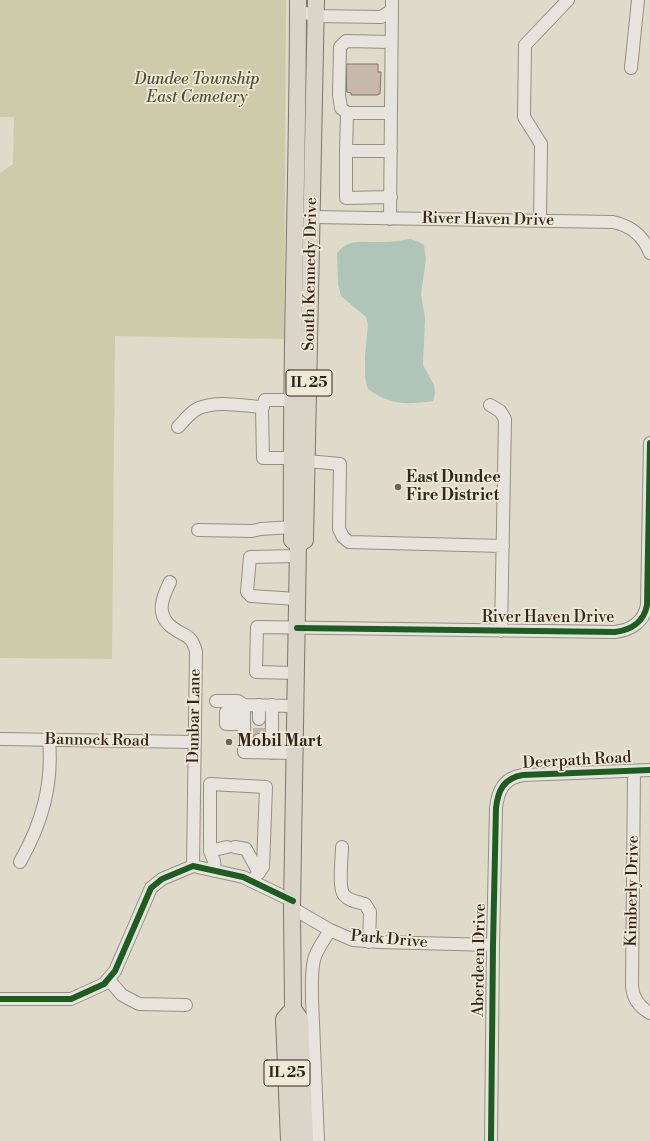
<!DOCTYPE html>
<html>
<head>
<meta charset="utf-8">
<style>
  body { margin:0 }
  canvas { display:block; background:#e0dacb }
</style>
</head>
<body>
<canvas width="650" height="1141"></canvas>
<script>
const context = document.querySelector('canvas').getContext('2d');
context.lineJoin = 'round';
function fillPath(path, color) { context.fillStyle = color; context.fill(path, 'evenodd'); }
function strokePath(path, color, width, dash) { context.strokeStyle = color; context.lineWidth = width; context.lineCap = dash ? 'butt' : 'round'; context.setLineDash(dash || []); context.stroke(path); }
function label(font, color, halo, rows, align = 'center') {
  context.font = font + ' "Libre Bodoni",serif'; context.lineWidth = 3.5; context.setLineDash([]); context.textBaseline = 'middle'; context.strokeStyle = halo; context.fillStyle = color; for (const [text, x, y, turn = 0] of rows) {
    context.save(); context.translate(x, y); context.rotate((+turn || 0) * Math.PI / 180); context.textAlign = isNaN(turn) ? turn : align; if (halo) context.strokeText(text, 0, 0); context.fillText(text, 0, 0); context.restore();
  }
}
const green = new Path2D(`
  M0,0H286L284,339L115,336L112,659L0,658V173L13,164L14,117H0Z`);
const water = new Path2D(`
  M410,239L419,242L424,245L426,259L421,294L425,318L423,365L434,385L435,393L433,401C406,405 390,405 368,389L365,377V357L368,324L366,317L341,296L338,284L337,253C350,237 363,243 381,242C391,242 400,241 410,239Z`);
const building = new Path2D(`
  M347,64H378V72H381L380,94H378V95H351V93L347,92Z`);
const minorTunnel = new Path2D(`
  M259,740V719`);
const minor = new Path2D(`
  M298,11L316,16L381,17L391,11
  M631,68L638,0
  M347,113L341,108L339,95L340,47L346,41L391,42
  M346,151L347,113H391
  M391,197L346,198V151H391
  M312,217L613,222C631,226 643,235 650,253
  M390,219L392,0
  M540,221L541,144L524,117L525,45L568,0
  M490,405L500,411L505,419L501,631
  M178,427C185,420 190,412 199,408C218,400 243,406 263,407
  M292,458H263L262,409L265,400H293
  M307,461L340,464L339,529L343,537L349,542L503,546
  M198,530L252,531L261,529L292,527
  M170,582C162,598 155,615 173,628C185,637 192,634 196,652L193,866
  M297,599L251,596L247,592L250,557L298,556
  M296,673L256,672L257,627L615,632C631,630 644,622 647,605L650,443
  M216,701H238L244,705
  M259,719V705
  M244,724H226V712H244
  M0,739L195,742
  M259,752V740
  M272,753V705
  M295,753L244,752V705L295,706
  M634,771L632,986C633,999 639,1007 650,1013
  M235,847L246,849L259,873
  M342,847C342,858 338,888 344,895C349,901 358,902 365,904L370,912L369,942
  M210,851L227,847
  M20,862C42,823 53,785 49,740
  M215,871L214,861L210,851V784L266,787L263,867L252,881
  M292,908L330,930L353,940L379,942L493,945
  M109,980L122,995L139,1004L186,1005
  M0,999H71L104,984L115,971L151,888L162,879L193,866L243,877L293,901
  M318,1141L312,999C312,986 311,973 314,960C316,950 325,939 330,930
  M491,1141L493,945L496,808C498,790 504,778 523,775L650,770`);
const major = new Path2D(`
  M298,0C298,180 290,360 292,540L298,544
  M298,544L292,908L293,1009L300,1019L305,1141
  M298,544L305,540L316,0
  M289,1141L284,1019L293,1009`);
const cycleway = new Path2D(`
  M297,628L615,632C631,630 644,622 647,605L650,443
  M0,999H71L104,984L115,971L151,888L162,879L193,866L243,877L293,901
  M491,1141L493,945L496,808C498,790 504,778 523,775L650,770`);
const markers = [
  [398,487,4,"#706457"],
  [229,742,4,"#706457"]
];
const shields = [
  [309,383,46],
  [287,1073,46]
];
const shieldNames = [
  ["IL 25",309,383],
  ["IL 25",287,1073]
];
const parkNames = [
  ["Dundee Township",197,80],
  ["East Cemetery",197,98]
];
const streetNames = [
  ["River Haven Drive",488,220,1],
  ["South Kennedy Drive",311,274,-89],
  ["River Haven Drive",548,618],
  ["Dunbar Lane",195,716,-89],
  ["Bannock Road",97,741,1],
  ["Deerpath Road",577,761,-3],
  ["Kimberly Drive",633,891,-89],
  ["Park Drive",389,940,5],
  ["Aberdeen Drive",480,960,-89]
];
const poiNames = [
  ["East Dundee",406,478],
  ["Fire District",406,496],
  ["Mobil Mart",237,742]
];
fillPath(green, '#cdcba9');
fillPath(water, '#aec5b8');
fillPath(building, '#c8b7ac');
strokePath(building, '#7c776e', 1);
strokePath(minorTunnel, '#bdb6a7', 12, [12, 6]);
strokePath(minor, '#958f86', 14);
strokePath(major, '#7c776e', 18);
strokePath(minor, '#e7e4dd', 12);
strokePath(major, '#dbd4c8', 16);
strokePath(cycleway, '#1b5e20', 6);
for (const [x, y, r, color] of markers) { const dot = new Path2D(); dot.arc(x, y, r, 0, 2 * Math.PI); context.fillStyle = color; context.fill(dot); strokePath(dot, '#f0e9d8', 1.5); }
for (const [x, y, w] of shields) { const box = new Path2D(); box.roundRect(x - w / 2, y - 13, w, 26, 3); context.fillStyle = '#f0e9d8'; context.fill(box); strokePath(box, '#332519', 1); }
label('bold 15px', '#332519', null, shieldNames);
label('italic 16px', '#564b36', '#f0e9d8', parkNames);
label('16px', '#332519', '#f0e9d8', streetNames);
label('bold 16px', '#332519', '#f0e9d8', poiNames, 'left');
</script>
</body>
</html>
